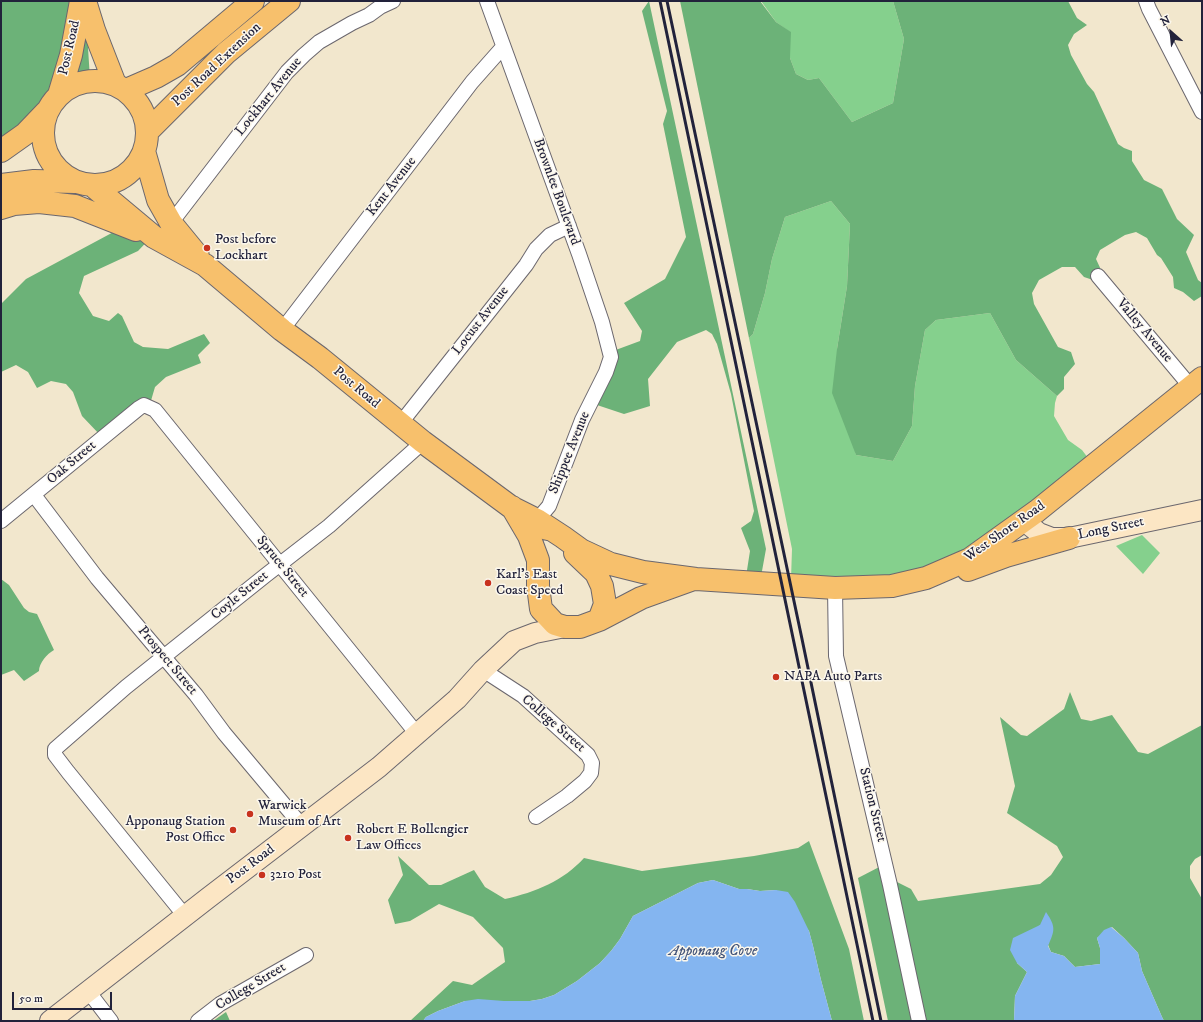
<!DOCTYPE html>
<html>
<head>
<meta charset="utf-8">
<style>
  body { margin:0 }
  #map { position:relative; width:1203px; height:1022px; overflow:hidden; background:#f2e7cd; font-family:"IM FELL DW Pica",serif }
  canvas { display:block }
  .frame { position:absolute; inset:0; border:2px solid #22223b; pointer-events:none }
  .north { position:absolute; left:1151px; top:12px; width:40px; height:40px; -webkit-text-stroke:3px #fbf7ec; paint-order:stroke; rotate:333deg; font-size:11px; font-weight:700; line-height:16px; text-align:center; color:#22223b }
  .north::after { content:''; display:block; margin:auto; width:14px; height:18px; background:#22223b; clip-path:polygon(50% 0,100% 100%,50% 72%,0 100%) }
  .scale { position:absolute; left:12px; top:992px; width:100px; height:18px; box-sizing:border-box; border:2px solid #22223b; border-top:0; padding-left:5px; font-size:12px; line-height:14px; white-space:nowrap; color:#22223b; -webkit-text-stroke:3px #fbf7ec; paint-order:stroke }
</style>
</head>
<body>
<div id="map">
<canvas width="1203" height="1022"></canvas>
<div class="frame"></div>
<div class="north">N</div>
<div class="scale">50 m</div>
</div>
<script>
const context = document.querySelector('canvas').getContext('2d');
context.lineJoin = 'round';
function fillPath(path, color) { context.fillStyle = color; context.fill(path, 'evenodd'); }
function strokePath(path, color, width, dash) { context.strokeStyle = color; context.lineWidth = width; context.lineCap = dash ? 'butt' : 'round'; context.setLineDash(dash || []); context.stroke(path); }
function label(font, color, halo, rows, align = 'center') {
  context.font = font + ' "IM FELL DW Pica",serif'; context.lineWidth = 3; context.setLineDash([]); context.textBaseline = 'middle'; context.strokeStyle = halo; context.fillStyle = color; for (const [text, x, y, turn = 0] of rows) {
    context.save(); context.translate(x, y); context.rotate((+turn || 0) * Math.PI / 180); context.textAlign = isNaN(turn) ? turn : align; if (halo) context.strokeText(text, 0, 0); context.fillText(text, 0, 0); context.restore();
  }
}
const green = new Path2D(`
  M761,1H893L904,39L893,103L852,122L819,78L808,80L796,74L790,58V32L776,22Z
  M831,201L850,224L847,286L837,349L856,455L893,461L912,426L915,386L925,330L936,320L990,313L1016,360L1057,396L1055,403L1054,416L1068,440L1082,450L1097,470L1094,474L906,584L791,579L792,549L749,338L753,334L765,293L772,259L785,217Z
  M1142,535L1160,553L1143,574L1116,546Z`);
const forest = new Path2D(`
  M1,1H85L90,79L88,86L76,93L1,144Z
  M649,1L766,549L760,582L745,583L750,551L741,528L751,521L754,511L731,394L717,344L712,334L706,330L677,342L648,379L650,406L624,414L591,403L613,351L640,341L642,331L624,303L665,279L686,237L663,124L667,111L642,11Z
  M680,1H760L776,22L791,32L790,58L796,74L808,80L819,78L852,122L893,103L904,39L893,1H1068L1077,18L1087,25L1074,34L1068,45L1071,55L1087,84L1094,92L1118,144L1124,148L1132,151V161L1144,180L1162,189L1177,219L1194,235L1186,252L1198,280L1202,283V296L1194,301L1183,292L1174,288L1173,277L1161,258L1157,255L1147,238L1136,232L1125,235L1100,250L1096,259L1108,285L1084,277L1075,267H1062L1039,280L1032,293L1034,304L1058,347L1071,352L1075,364L1064,377V389L1057,396L1016,360L990,313L936,320L925,330L915,386L912,426L893,461L856,455L832,393L837,349L847,286L850,224L831,201L785,217L772,259L765,293L753,334L749,338Z
  M121,228L158,230L138,251L84,276L79,293L93,316L109,321L118,313L122,316L134,342L143,347L168,349L204,334L210,343L198,355L201,363L166,377L155,387L150,404L101,436L82,416L73,392L66,384L51,381L37,388L28,372L16,365L1,372V304L26,279Z
  M1,579L9,585L24,608L29,612L37,614L54,650C47,654 39,663 39,671L24,681L14,670L1,675Z
  M1070,692L1081,719L1091,721L1112,715L1138,752L1148,754L1202,725V855L1195,859L1190,866V878L1202,899V1021H1164L1162,1017L1142,971L1138,953L1124,938L1112,927L1097,938L1100,948V964L1075,967L1064,956L1051,952L1040,925L1017,963L1027,972L1015,996L1014,1021H888L858,878L885,864L889,878L911,889L918,901L1040,884L1051,875L1063,857L1057,846L1007,813L1015,786L1000,717L1021,735L1027,736L1064,709Z
  M809,841L849,949L864,1021H832L821,980L813,946L809,931L776,890L760,891L747,889H739L713,880L698,883L633,916L620,939L611,951L600,963L577,981L554,995L542,999L530,1001H465L438,1011L426,1017L423,1021H410L453,981L472,985L505,962L503,948L473,917L439,904L410,921L395,924L388,900L403,875L398,856L429,885H441L474,870L485,887L505,899C536,892 563,881 584,858L642,871L754,856L798,848Z
  M226,1012L230,1021H213Z`);
const water = new Path2D(`
  M713,880L739,889H747L760,891L776,890L788,892L795,902L809,931L813,946L821,980L832,1021H423L426,1017L438,1011L465,1001L478,999L504,1001H530L542,999L554,995L577,981L600,963L611,951L620,939L633,916L698,883Z
  M1046,912C1056,927 1055,930 1048,946L1051,952L1064,956L1075,967L1100,964V948L1097,938L1104,930L1111,927L1124,938L1138,953L1142,971L1162,1017L1164,1021H1014L1015,996L1027,972L1017,963L1010,950L1013,938L1040,925Z`);
const street = new Path2D(`
  M487,1L579,254L602,322L611,357L606,372L582,420L549,506L537,520
  M1146,1L1149,9L1202,112
  M171,223L287,72L304,55L319,42L352,23L369,15L380,7L393,1
  M1098,276L1191,387
  M282,330L472,82L503,47
  M400,424L526,265L536,249L550,235L569,226
  M34,495L97,578L196,695L224,733L302,826
  M1,521L139,408L144,405L155,410L417,734
  M835,588L836,656L890,885L919,1021
  M483,670L523,696L588,755L592,763L591,773L585,781L567,796L536,817
  M185,916L68,772L55,755V749L126,687L266,575L329,526L423,442
  M88,991L111,1021
  M198,1021L220,1004L306,955`);
const secondary = new Path2D(`
  M1024,521L1039,533L1052,538H1069L1202,510
  M50,1021L208,898L379,767L457,699L483,670L514,641L535,633L565,627`);
const primary = new Path2D(`
  M85,1L94,30L115,84
  M43 133a52 52 0 1 1 104 0a52 52 0 1 1-104 0Z
  M126,90L156,77L177,65L253,1
  M59,95L71,55L81,1
  M148,131L226,53L289,1
  M1,151L25,134L46,112
  M144,151L158,200L171,223L198,256
  M1,185L34,181L75,182
  M93,186L154,237L205,265L282,330L320,358L423,442L511,507L537,520L547,529
  M1,208L14,204L39,202L75,206L136,230
  M512,507L529,536L538,560V586L541,609L555,624L565,627H580L599,620L641,598L691,580
  M537,520L563,537L581,550L611,564L643,572L696,579L835,588L892,586L926,578L970,559L1037,511L1202,378
  M575,553L596,573L602,586L605,604L599,620
  M968,570L1006,556L1069,538`);
const rail = new Path2D(`
  M660,1L873,1021
  M667,1L802,639L881,1021`);
const markers = [
  [207,248,4,"#c8321e"],
  [488,583,4,"#c8321e"],
  [776,677,4,"#c8321e"],
  [250,814,4,"#c8321e"],
  [233,830,4,"#c8321e"],
  [348,838,4,"#c8321e"],
  [262,875,4,"#c8321e"]
];
const streetNames = [
  ["Post Road",70,48,-77],
  ["Post Road Extension",217,65,-43],
  ["Lockhart Avenue",269,97,-51],
  ["Kent Avenue",392,187,-52],
  ["Brownlee Boulevard",556,192,70],
  ["Locust Avenue",481,321,-52],
  ["Valley Avenue",1144,331,50],
  ["Post Road",356,388,40],
  ["Shippee Avenue",570,453,-68],
  ["Oak Street",72,463,-40],
  ["Long Street",1111,529,-12],
  ["West Shore Road",1005,532,-35],
  ["Spruce Street",282,567,51],
  ["Coyle Street",240,596,-39],
  ["Prospect Street",167,661,50],
  ["College Street",553,724,41],
  ["Station Street",872,805,76],
  ["Post Road",251,865,-37],
  ["College Street",251,987,-31]
];
const poiNames = [
  ["Post before",215,240],
  ["Lockhart",215,256],
  ["Karl's East",496,575],
  ["Coast Speed",496,591],
  ["NAPA Auto Parts",784,677],
  ["Warwick",258,806],
  ["Museum of Art",258,822],
  ["Apponaug Station",225,822,"right"],
  ["Post Office",225,838,"right"],
  ["Robert E Bollengier",356,830],
  ["Law Offices",356,846],
  ["3210 Post",270,875]
];
const waterNames = [
  ["Apponaug Cove",713,952]
];
fillPath(green, '#85d08d');
fillPath(forest, '#6cb278');
fillPath(water, '#84b5f0');
strokePath(street, '#6b676e', 16);
strokePath(secondary, '#6b676e', 22);
strokePath(primary, '#6b676e', 24);
strokePath(street, '#fff', 14);
strokePath(secondary, '#fce6c4', 20);
strokePath(primary, '#f7c06c', 22);
strokePath(rail, '#22223b', 3);
for (const [x, y, r, color] of markers) { const dot = new Path2D(); dot.arc(x, y, r, 0, 2 * Math.PI); context.fillStyle = color; context.fill(dot); strokePath(dot, '#fbf7ec', 1.5); }
label('14px', '#22223b', '#fbf7ec', streetNames);
label('14px', '#22223b', '#fbf7ec', poiNames, 'left');
label('italic 15px', '#44557a', '#fbf7ec', waterNames);
</script>
</body>
</html>
